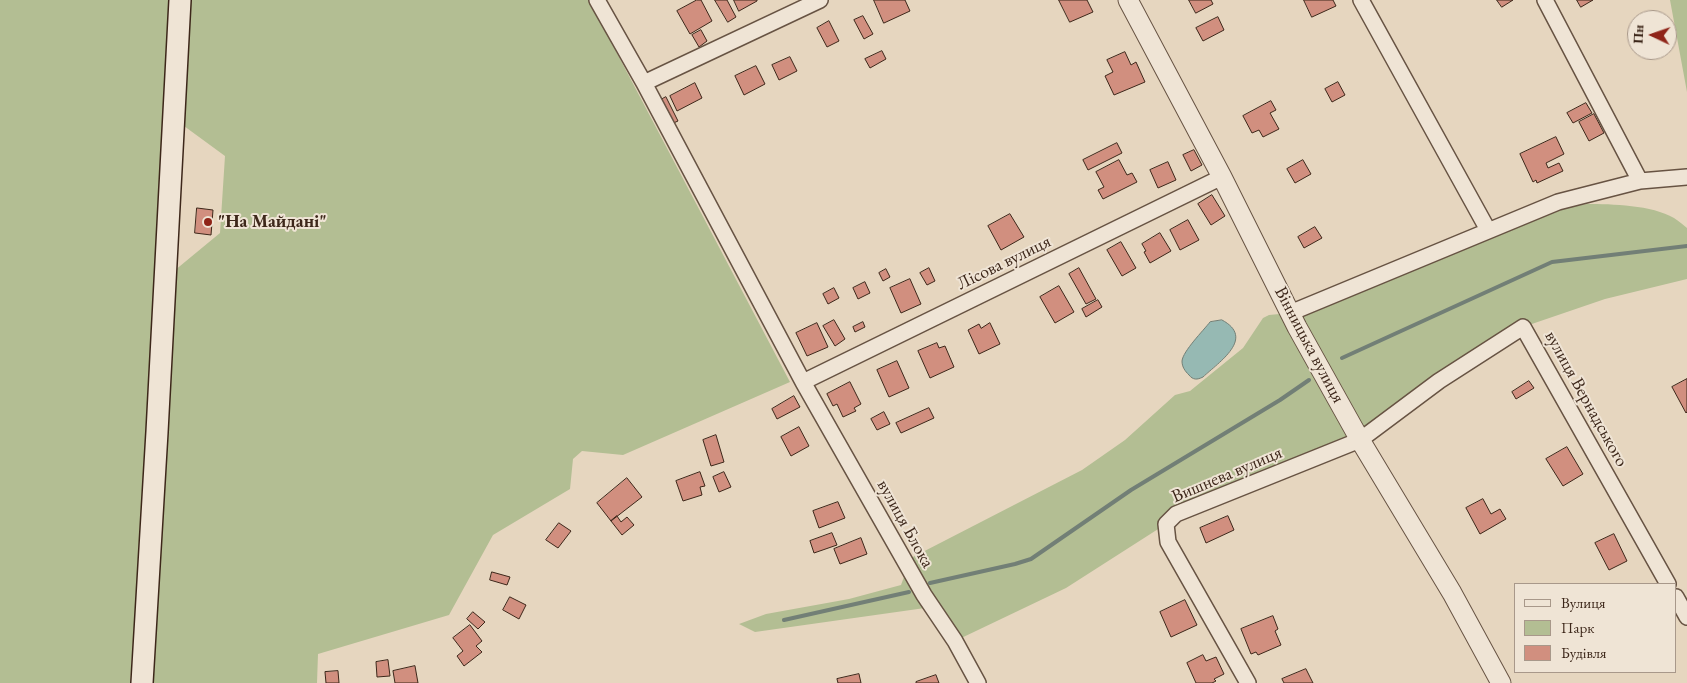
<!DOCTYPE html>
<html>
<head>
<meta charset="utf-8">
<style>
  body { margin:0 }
  #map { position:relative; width:1687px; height:683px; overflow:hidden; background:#e6d6bf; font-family:"EB Garamond",serif }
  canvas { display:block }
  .legend { position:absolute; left:1514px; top:583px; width:162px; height:90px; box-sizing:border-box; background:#efe4d5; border:1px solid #a8988a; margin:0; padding:6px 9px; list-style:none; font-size:15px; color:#3d271a }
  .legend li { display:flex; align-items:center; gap:10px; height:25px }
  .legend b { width:25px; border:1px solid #a8988a }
  .north { position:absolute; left:1627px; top:10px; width:50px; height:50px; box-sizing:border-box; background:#efe4d5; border:1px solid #a8988a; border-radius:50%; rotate:273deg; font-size:14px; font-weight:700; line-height:20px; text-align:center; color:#3d271a }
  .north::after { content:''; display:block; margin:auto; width:18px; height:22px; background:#8f2418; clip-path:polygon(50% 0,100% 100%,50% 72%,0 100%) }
</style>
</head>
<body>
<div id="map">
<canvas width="1687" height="683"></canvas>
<ul class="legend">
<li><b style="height:6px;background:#efe4d5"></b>Вулиця</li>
<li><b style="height:14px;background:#b3be93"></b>Парк</li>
<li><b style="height:14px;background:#d18f7f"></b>Будівля</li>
</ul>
<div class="north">Пн</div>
</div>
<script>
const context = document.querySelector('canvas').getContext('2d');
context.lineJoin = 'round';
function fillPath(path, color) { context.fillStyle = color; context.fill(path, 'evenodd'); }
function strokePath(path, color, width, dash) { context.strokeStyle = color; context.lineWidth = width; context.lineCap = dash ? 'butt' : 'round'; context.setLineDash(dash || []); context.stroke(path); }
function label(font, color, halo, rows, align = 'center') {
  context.font = font + ' "EB Garamond",serif'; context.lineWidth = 4; context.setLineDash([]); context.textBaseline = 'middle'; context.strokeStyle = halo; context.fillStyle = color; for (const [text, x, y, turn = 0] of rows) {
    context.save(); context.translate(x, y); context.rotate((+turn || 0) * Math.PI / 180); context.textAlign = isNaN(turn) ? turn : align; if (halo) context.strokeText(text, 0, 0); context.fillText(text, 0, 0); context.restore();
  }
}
const green = new Path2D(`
  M0,0H174L148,432L130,683H0Z
  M190,0H589L790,382L623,455L582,451L573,459L570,489L493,535L449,615L318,654L317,683H150L174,271L220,233L225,156L184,126Z
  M1670,0H1687V92Z
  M1587,204C1612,204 1652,205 1674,218C1679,221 1683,225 1687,228V279L1605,299L1523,327L1360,440L1166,524L1066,588L955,641L932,607L755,632L739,624L766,614L849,599L901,585L911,558L1082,470L1125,440L1175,395L1190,391L1243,348L1263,318L1269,315L1290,313L1484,232L1566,208Z`);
const water = new Path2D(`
  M1222,320C1256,338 1219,362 1203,377C1197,380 1193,380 1189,375C1185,371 1182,367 1182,361C1183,351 1203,331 1210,322Z`);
const stream = new Path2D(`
  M1342,358L1552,262L1687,246
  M930,583L1015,564L1031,559L1131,490L1280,400L1309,380
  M784,620L909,592`);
const building = new Path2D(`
  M697,0H701L712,21L690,34L677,11Z
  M715,0H727L736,17L728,22Z
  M734,0H757V1L739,11Z
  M874,0H905L910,11L884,23Z
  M1059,0H1087L1093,12L1070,22Z
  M1189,0H1211L1213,4L1196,13Z
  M1304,0H1333L1336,6L1312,17Z
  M1497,0H1513L1502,7Z
  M1577,0H1593L1581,7Z
  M863,16L873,34L864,39L854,20Z
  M1218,17L1224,30L1203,41L1196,28Z
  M829,21L839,41L827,47L817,28Z
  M701,30L707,41L699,47L692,35Z
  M882,51L886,59L870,68L865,59Z
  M1125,52L1131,65L1136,62L1145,82L1114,95L1105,76L1113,72L1107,60Z
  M790,57L797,71L779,80L772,65Z
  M756,66L765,84L744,95L735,76Z
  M1338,82L1345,95L1332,102L1325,89Z
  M695,83L702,98L677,111L670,96Z
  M666,97L678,121L669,125L657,102Z
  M1271,101L1276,110L1270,113L1279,129L1263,137L1259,130L1252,133L1243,116Z
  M1586,103L1592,113L1573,123L1567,113Z
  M1594,114L1604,133L1589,141L1579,122Z
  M1556,137L1564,154L1546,163L1548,168L1559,163L1563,171L1537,183L1536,180L1533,182L1520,154Z
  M1117,143L1122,153L1088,170L1083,160Z
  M1194,150L1202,165L1191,171L1183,155Z
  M1119,160L1127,175L1132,173L1137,182L1103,199L1098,190L1104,187L1096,172Z
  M1303,160L1311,174L1295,183L1287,169Z
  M1168,162L1176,180L1158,188L1150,170Z
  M1212,195L1225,216L1211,225L1198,204Z
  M197,208L213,210L211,235L195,233Z
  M1010,214L1024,237L1001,250L988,226Z
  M1188,220L1199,240L1180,250L1170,230Z
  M1315,227L1322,238L1304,248L1298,237Z
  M1160,233L1171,251L1150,263L1144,252L1146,251L1142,244Z
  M1121,242L1136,268L1122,276L1107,250Z
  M929,268L935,281L927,285L920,273Z
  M1079,268L1096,299L1086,304L1069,274Z
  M886,269L890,277L883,281L879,273Z
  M910,279L921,304L901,313L890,288Z
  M865,282L870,293L858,299L853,288Z
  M1059,286L1074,312L1055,323L1040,297Z
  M834,288L839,298L828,304L823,294Z
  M1098,300L1102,307L1086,317L1082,309Z
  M834,320L845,339L835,346L823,326Z
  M863,322L865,327L855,332L853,327Z
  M817,323L828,347L807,356L796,333Z
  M990,323L1000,344L979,354L968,330L979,324L981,328Z
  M937,343L939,348L945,346L954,367L930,378L918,351Z
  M897,361L909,388L889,397L877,370Z
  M1687,379V412L1686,413L1672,387Z
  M1529,381L1534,388L1516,399L1512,392Z
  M850,382L861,404L854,408L856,411L843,417L837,404L833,406L827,394Z
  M794,396L800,407L777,419L772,409Z
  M929,408L934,418L901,433L896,423Z
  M884,412L890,424L877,430L871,419Z
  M799,427L809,446L791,456L781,437Z
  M716,435L724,462L711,466L703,440Z
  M1567,447L1583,474L1563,486L1546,459Z
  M700,472L705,486L700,487L702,495L683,501L676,481Z
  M724,472L731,487L719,492L713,477Z
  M627,478L642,497L611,521L597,503Z
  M1483,499L1491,514L1500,509L1506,519L1480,534L1466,508Z
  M838,502L845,518L819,528L813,511Z
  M617,516L621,522L627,517L634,525L622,535L611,521Z
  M1228,516L1234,530L1206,543L1200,528Z
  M559,523L571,531L558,548L546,540Z
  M832,533L837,545L814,553L810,541Z
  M1614,534L1627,561L1609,570L1595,543Z
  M861,538L867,554L840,564L834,549Z
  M492,572L510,577L507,585L490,580Z
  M510,597L526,605L519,619L503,610Z
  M1185,600L1197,625L1171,637L1160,612Z
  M473,612L485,622L478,629L467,619Z
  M1273,616L1278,629L1275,631L1281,645L1258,655L1256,652L1251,654L1241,629Z
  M470,625L482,641L476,646L482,652L464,666L457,656L463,651L453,638Z
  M1203,655L1206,661L1216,657L1224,674L1214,679L1216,681L1212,683H1196L1187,663Z
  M388,660L390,676L377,677L376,662Z
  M415,666L418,683H395L393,671Z
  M1306,669L1313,683H1284L1282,679Z
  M338,671L339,683H326L325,672Z
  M859,674L861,683H838L837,679Z
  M936,675L939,683H916V682Z`);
const minor = new Path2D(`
  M597,0L644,83L803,382L924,595L955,641L978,683
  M1361,0L1488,230
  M1545,0L1640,181
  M644,83L820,0
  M1290,313L1558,202L1640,181L1687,177
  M803,382L1222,177
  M1676,597L1687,617
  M1248,683L1168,542L1166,524L1176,514L1360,440L1439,381L1523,327L1668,584`);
const tertiary = new Path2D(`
  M1128,0L1222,177L1297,327L1360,440L1452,593L1501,683`);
const secondary = new Path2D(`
  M142,683L157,432L180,0`);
const markers = [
  [208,222,5,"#8f2418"]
];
const poiNames = [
  ["\"На Майдані\"",218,222]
];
const streetNames = [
  ["Лісова вулиця",1004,263,-26],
  ["Вінницька вулиця",1309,345,62],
  ["вулиця Вернадського",1586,399,61],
  ["Вишнева вулиця",1227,475,-23],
  ["вулиця Блока",905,524,61]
];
fillPath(green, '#b3be93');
fillPath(water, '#96b9b3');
strokePath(water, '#727f76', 1);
strokePath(stream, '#727f76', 4);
fillPath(building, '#d18f7f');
strokePath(building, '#3d271a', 1);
strokePath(minor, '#675343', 18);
strokePath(tertiary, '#675343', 21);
strokePath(secondary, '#3d271a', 24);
strokePath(minor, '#efe4d5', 15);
strokePath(tertiary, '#efe4d5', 19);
strokePath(secondary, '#efe4d5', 21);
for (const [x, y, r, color] of markers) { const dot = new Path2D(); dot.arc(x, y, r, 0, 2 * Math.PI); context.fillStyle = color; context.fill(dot); strokePath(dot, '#efe4d5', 2); }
label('bold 18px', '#3d271a', '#efe4d5', poiNames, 'left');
label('18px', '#3d271a', '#efe4d5', streetNames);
</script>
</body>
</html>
